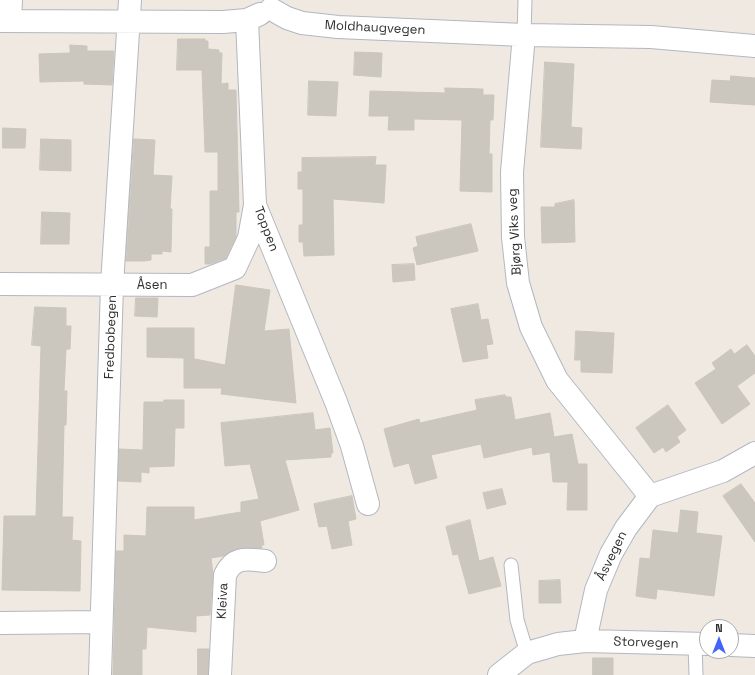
<!DOCTYPE html>
<html>
<head>
<meta charset="utf-8">
<style>
  body { margin:0 }
  #map { position:relative; width:755px; height:675px; overflow:hidden; background:#efe9e1; font-family:"Space Grotesk",sans-serif }
  canvas { display:block }
  .north { position:absolute; left:699px; top:619px; width:40px; height:40px; box-sizing:border-box; background:#fff; border:1px solid #ababab; border-radius:50%; rotate:0deg; font-size:11px; font-weight:700; line-height:16px; text-align:center; color:#2e2e2e }
  .north::after { content:''; display:block; margin:auto; width:14px; height:18px; background:#4264fb; clip-path:polygon(50% 0,100% 100%,50% 72%,0 100%) }
</style>
</head>
<body>
<div id="map">
<canvas width="755" height="675"></canvas>
<div class="north">N</div>
</div>
<script>
const context = document.querySelector('canvas').getContext('2d');
context.lineJoin = 'round';
function fillPath(path, color) { context.fillStyle = color; context.fill(path, 'evenodd'); }
function strokePath(path, color, width, dash) { context.strokeStyle = color; context.lineWidth = width; context.lineCap = dash ? 'butt' : 'round'; context.setLineDash(dash || []); context.stroke(path); }
function label(font, color, halo, rows, align = 'center') {
  context.font = font + ' "Space Grotesk",sans-serif'; context.lineWidth = 3.5; context.setLineDash([]); context.textBaseline = 'middle'; context.strokeStyle = halo; context.fillStyle = color; for (const [text, x, y, turn = 0] of rows) {
    context.save(); context.translate(x, y); context.rotate((+turn || 0) * Math.PI / 180); context.textAlign = isNaN(turn) ? turn : align; if (halo) context.strokeText(text, 0, 0); context.fillText(text, 0, 0); context.restore();
  }
}
const building = new Path2D(`
  M178,39H205V41H208V49L219,50V53H222L221,84L228,83V90H236L239,212H236V237L226,258L210,264H205V247H210V191H218V152H205L202,70H177Z
  M70,45L87,46V51H114L112,85L84,84V81L40,82L39,54L70,53Z
  M355,52L382,53L381,77L354,75Z
  M545,62L574,64L571,127L582,128L581,149L541,147Z
  M731,76L755,78V105L710,102L712,80L730,81Z
  M309,81L338,82L336,116L308,115Z
  M445,88L483,89V95H494L493,120H490L489,154H492V192L460,191L462,120L414,119V130H388L389,116H369L370,91L445,93Z
  M3,128L26,129L25,148H3Z
  M41,139L71,140V171L40,170Z
  M134,139L155,140L153,175L172,176L170,209H172L171,252L162,251V254H151V260L144,261H126Z
  M376,157L375,165H386L384,203L333,199L334,255L304,256L303,242H299V225H303V189H298V172H302V158Z
  M574,200L575,242L542,243L541,207H555V204Z
  M42,212L70,213L69,244H41Z
  M471,224L478,251L417,265L413,248L418,246L416,237Z
  M414,264L415,280L393,282L392,265Z
  M236,285L270,290L264,331L289,329L296,403L221,394L222,388H184V358L147,357V328H194V358H190L225,365Z
  M136,298H158L157,317L135,316Z
  M478,304L481,320L488,319L493,344L486,345L488,358L463,362L451,309Z
  M35,307L66,308V326H71L70,349H66L64,391H67L66,425H64L62,517H73L72,540L81,541L80,591L2,590L4,516H36L41,346L32,345Z
  M576,331L614,333L612,373L581,372V360H575Z
  M747,345L755,356V373L737,386L750,404L722,424L695,383L716,369L712,363L731,349L734,354Z
  M505,395L506,397H511L515,420L550,413L554,437L572,434L578,464H587V510H567L568,482H553L550,452L533,455L532,447L484,458L481,444L431,455L437,478L415,484L409,463L394,467L384,429L419,419L420,423L477,410L475,400Z
  M164,400H184V428H175L174,466L149,467V473L141,472V482L118,481L119,449L143,450L144,402H164Z
  M668,405L686,430L677,437L680,442L666,452L663,447L654,453L636,428Z
  M313,413L315,430L330,428L333,453H331V457L285,460L299,510L260,521L264,545H261L262,548H240L223,556L211,558L213,574L210,615L196,616V632L147,627L146,649H142V675H113L116,551H124V535L146,536L147,507H194V520L241,512V502L259,499L250,464L225,466L221,423Z
  M741,484L755,503V542L723,496Z
  M502,489L506,504L487,509L483,493Z
  M352,496L356,519L348,521L352,545L332,549L327,526L319,527L314,504Z
  M681,510L698,512L696,533L722,536L714,596L657,589L656,599L636,596L640,558L650,559L653,530L678,533Z
  M470,520L479,561L493,557L501,586L469,594L458,554L453,555L446,527Z
  M560,580L561,603H539V581Z
  M198,649H209L208,675H198Z
  M593,658H613V675H593Z`);
const service = new Path2D(`
  M524,35L525,0
  M511,565L517,620L527,653
  M695,644L696,675`);
const minor = new Path2D(`
  M271,9L287,18L302,23L338,27L524,35L651,37L755,46
  M247,20L255,205L336,402L352,446L368,504
  M0,21L223,22L247,20L260,14
  M10,21L11,0
  M524,35L512,172L513,237L518,283L531,327L557,380L650,496
  M0,284L192,285L235,268L249,238L255,205
  M0,623L101,622
  M585,641L707,644
  M731,645L755,646
  M100,675L112,285L130,0
  M220,675L225,575C234,556 246,559 265,561
  M499,675L527,653L558,644L585,641L596,590L611,554L626,528L650,496L723,471L755,453`);
const streetNames = [
  ["Moldhaugvegen",375,28,3],
  ["Toppen",266,229,69],
  ["Bjørg Viks veg",515,232,-93],
  ["Åsen",152,285],
  ["Fredbobegen",111,337,-88],
  ["Åsvegen",612,556,-64],
  ["Kleiva",223,601,-87],
  ["Storvegen",646,643,2]
];
fillPath(building, '#cbc7bf');
strokePath(building, '#cbc5ba', 1);
strokePath(service, '#b4b7c1', 15);
strokePath(minor, '#b4b7c1', 24);
strokePath(service, '#fff', 13);
strokePath(minor, '#fff', 22);
label('13px', '#2e2e2e', '#fff', streetNames);
</script>
</body>
</html>
